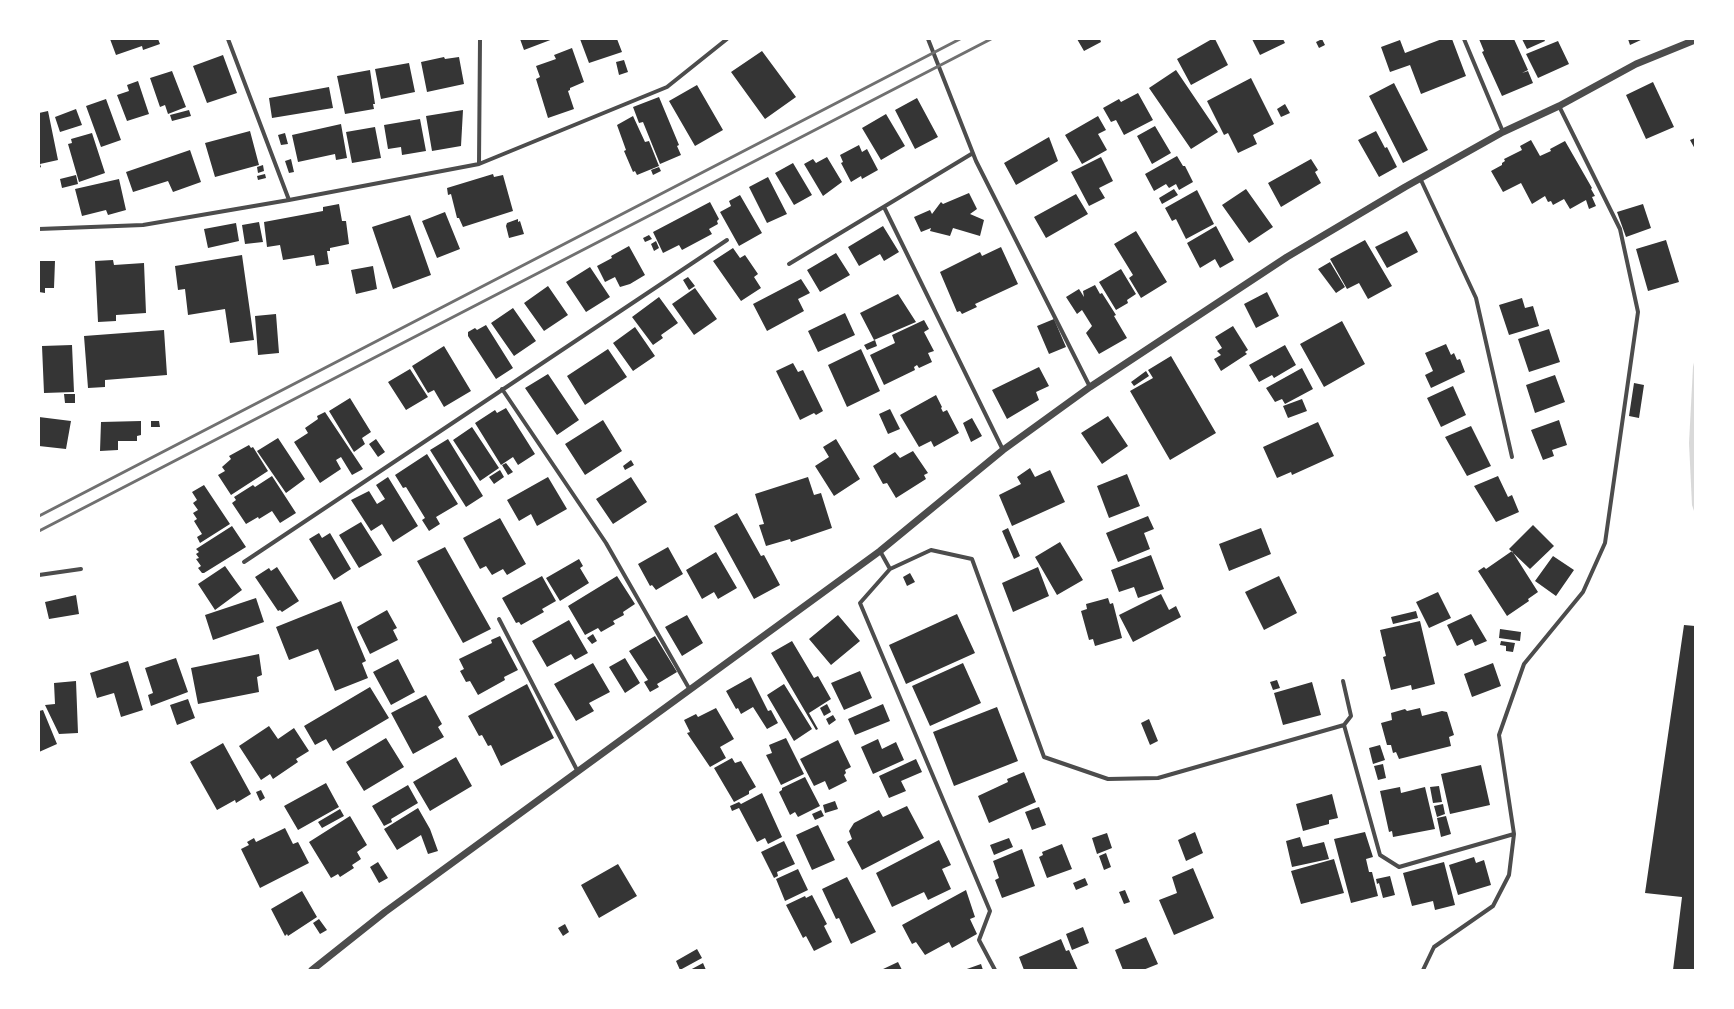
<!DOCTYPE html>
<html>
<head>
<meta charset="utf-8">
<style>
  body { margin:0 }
  #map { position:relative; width:1734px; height:1009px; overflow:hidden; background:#fff; font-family:"Golos Text",sans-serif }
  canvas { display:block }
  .frame { position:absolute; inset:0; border:40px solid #fff; pointer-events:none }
</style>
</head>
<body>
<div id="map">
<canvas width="1734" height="1009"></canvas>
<div class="frame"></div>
</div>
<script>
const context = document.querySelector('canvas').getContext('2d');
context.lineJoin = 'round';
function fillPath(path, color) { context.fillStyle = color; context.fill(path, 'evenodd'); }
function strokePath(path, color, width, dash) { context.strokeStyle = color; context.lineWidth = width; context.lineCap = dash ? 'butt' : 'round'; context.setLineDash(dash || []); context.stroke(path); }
const water = new Path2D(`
  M1695,358V514L1692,505L1689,443L1693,367Z`);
const building = new Path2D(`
  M110,39H158L160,44L143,50L142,46L116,55Z
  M520,39H553L524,50Z
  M580,39H617L622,52L589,63Z
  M1077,39H1100L1101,42L1084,51Z
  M1212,39H1215L1228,65L1191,85L1177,59Z
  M1252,39H1283L1285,43L1260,55Z
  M1322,39L1325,45L1319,48L1316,42Z
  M1442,39H1452L1466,76L1421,94L1410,65L1390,72L1381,47L1400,40L1405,53Z
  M1479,39H1514L1528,70L1522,73L1528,71L1533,83L1502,96L1482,52L1484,51Z
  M1522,39H1544L1545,41L1527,49Z
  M1628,39H1643L1630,45Z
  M1558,41L1569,64L1538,78L1526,54Z
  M572,48L584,82L570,88V90L568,91L574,109L548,118L536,79L540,77L536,66L556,59L554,55Z
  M762,51L796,97L765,119L731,72Z
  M223,55L237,93L207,103L193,66Z
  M444,57L445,59L459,57L464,84L427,92L421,62Z
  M624,60L628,72L619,75L616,62Z
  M409,63L415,92L381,99L375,69Z
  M370,70L375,104H373L374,109L345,114L337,76Z
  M1176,70L1218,132L1191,149L1149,88Z
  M172,71L186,107L168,114L165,105L160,107L150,78Z
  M1251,78L1274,124L1253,135L1257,144L1238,153L1228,133L1224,135L1207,101Z
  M138,81L149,114L127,121L117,95L129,91L127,85Z
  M1653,82L1674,127L1646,139L1626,95Z
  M1394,83L1428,150L1403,163L1369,96Z
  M697,85L723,130L695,146L669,101Z
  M329,87L333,108L272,118L269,98Z
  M1138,93L1153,120L1124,135L1116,120L1111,122L1103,108L1119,99L1121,102Z
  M659,97L679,145L677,146L681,155L660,164L643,122L639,123L633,107Z
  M917,98L938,137L915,149L895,110Z
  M106,99L121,140L101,147L86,106Z
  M1285,104L1290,113L1281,117L1277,109Z
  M76,109L82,125L60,132L55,117Z
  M189,110L191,116L172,121L170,115Z
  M463,110L461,146L432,151L426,116Z
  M48,111L58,160L40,164L41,167L39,168V113Z
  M886,114L905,146L881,160L862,128Z
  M633,116L645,142L649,141L659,166L637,175L635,171L633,172L624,151L626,150L617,125Z
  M1098,116L1106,130L1098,134L1107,150L1082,164L1065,135Z
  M420,119L426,151L402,155L401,147L388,149L384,125Z
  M341,124L347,158L336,160L335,154L298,162L292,135Z
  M1155,126L1171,153L1152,164L1137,136Z
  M375,127L381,158L352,163L346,132Z
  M250,131L259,165L215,177L205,143Z
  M1376,131L1385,148L1387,147L1397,167L1379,177L1358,140Z
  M92,133L105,173L79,182L68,144L72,143L71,139Z
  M285,133L288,144L281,145L278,135Z
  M1049,137L1058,161L1016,185L1004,163Z
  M1695,138V149L1690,140Z
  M1531,140L1540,156L1551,151L1550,149L1565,141L1592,188L1591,189L1595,196L1592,197L1596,206L1589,209L1586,200L1570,209L1564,199L1553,205L1551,201L1548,202L1545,196L1532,204L1521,183L1503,192L1491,171L1502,165V163L1505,161L1504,159L1522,150L1520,146Z
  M859,145L862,152L867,149L878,170L862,179L861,176L851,182L841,163L843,162L840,155Z
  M190,150L201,182L173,192L168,181L133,192L126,172Z
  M1177,156L1183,166H1185L1193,182L1179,190L1176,184L1169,188L1166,184L1154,191L1145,174Z
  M827,157L842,182L823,196L804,164L813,159L816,163Z
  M1101,157L1113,181L1099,188L1105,198L1089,206L1071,172Z
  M291,159L294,172L289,173L285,161Z
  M1311,159L1318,170L1315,172L1321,183L1281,207L1268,183Z
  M793,163L812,195L794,205L775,173Z
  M263,165L264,171L258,173L257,167Z
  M659,167L661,171L653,175L651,170Z
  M265,174L266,178L258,180L257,176Z
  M493,174L494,177L503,175L513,211L463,227L459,218H457L451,194L448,195L447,188Z
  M76,175L78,184L62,188L60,179Z
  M768,177L787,214L767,223L749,187Z
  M119,179L126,210L108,215L106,210L82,216L75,189Z
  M1174,189L1178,195L1162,204L1159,198Z
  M1246,189L1273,227L1249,243L1222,205Z
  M1197,190L1214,224L1186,239L1176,219L1172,221L1165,208Z
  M969,193L977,209L970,214L984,220L980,236L953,228L950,236L930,231L931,228L921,232L914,217L930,210L932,214L941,202L943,204Z
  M1076,194L1088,214L1046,238L1034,217Z
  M740,195L762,233L739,246L720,212L731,206L729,201Z
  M710,202L719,219L717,221L718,224L709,229L712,234L682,250L679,245L663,253L653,232Z
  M339,204L342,221H346L349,244L330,248V251H327L329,264L316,266L314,255L283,260L280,245L267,247L264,222L323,211V207Z
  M1643,204L1651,228L1626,237L1617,212Z
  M445,212L460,249L437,258L422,221Z
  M410,215L431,275L393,289L372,227Z
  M518,219V222L520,221L524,234L509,238L506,226L507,223Z
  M259,222L263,242L245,244L242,225Z
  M236,223L239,241L208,248L204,229Z
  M883,226L899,252L884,261L880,254L859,266L848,247Z
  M1216,226L1234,260L1220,268L1215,259L1200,268L1187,243Z
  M1136,231L1167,282L1141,298L1129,278L1133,275L1114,244Z
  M1407,231L1418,252L1387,268L1375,247Z
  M649,235L652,239L645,242L643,238Z
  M1365,240L1392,286L1368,299L1359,283L1347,289L1330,259Z
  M1666,240L1679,282L1648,291L1636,249Z
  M656,241L659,248L654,251L651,244Z
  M629,246L645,275L630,284L620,287L615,277L605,282L597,266L612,258L611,256Z
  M1001,247L1018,284L975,304L977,307L962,314L960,311L957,312L940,272L980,252L982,256Z
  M733,248L740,258L745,255L758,274L754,277L761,288L741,301L713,261Z
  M836,253L850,275L820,292L807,270Z
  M242,255L254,340L230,343L225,309L188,315L185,289L178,290L175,266Z
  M113,260L114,265L144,263L146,313L116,315V321L98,322L95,261Z
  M39,261H55L54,288H45V293L39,292Z
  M1330,262L1345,287L1336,293L1318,269Z
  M373,266L377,289L356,294L351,270Z
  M590,267L610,297L586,312L566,282Z
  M1121,269L1136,294L1127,300L1128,303L1116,310L1099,282Z
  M688,277L695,286L689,290L683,280Z
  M801,279L810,293L798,299L804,311L767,331L753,304Z
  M1095,285L1100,294L1102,293L1116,315L1114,316L1127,338L1099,354L1086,333L1092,326L1082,310L1077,314L1066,297L1079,289L1084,297L1083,291Z
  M548,286L568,315L544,331L524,303Z
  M695,288L717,319L694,335L672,304Z
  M1267,292L1279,316L1256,328L1244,304Z
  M898,294L916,322L874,340L860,313Z
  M659,297L678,323L661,335L663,338L653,345L632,317Z
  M1522,298L1525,308L1533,306L1539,326L1509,335L1499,305Z
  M513,308L536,341L514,356L491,323Z
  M845,313L855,335L818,352L808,331Z
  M276,314L279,353L258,355L255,316Z
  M1054,319L1066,347L1049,354L1037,326Z
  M924,320L929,329L924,332L934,351L928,353L932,362L919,368L917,365L914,367L915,370L884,385L870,355L895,343L892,335Z
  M1342,321L1365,364L1324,387L1300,344Z
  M486,325L513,368L496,379L468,336V332L475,328L477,330Z
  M1233,326L1248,350L1245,352L1247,354L1221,371L1214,359L1221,355L1217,351L1222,348L1215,337Z
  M635,327L655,356L633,371L613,343Z
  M1549,329L1560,362L1529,372L1518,339Z
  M164,330L167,375L105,380V387L88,388L84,336Z
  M875,340L877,346L867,350L864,345Z
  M1446,344L1451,355L1454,353L1457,360L1460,359L1465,372L1431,388L1425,375L1433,371L1425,353Z
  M72,345L74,392L44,393L42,346Z
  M1285,345L1296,365L1274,378L1272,375L1259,382L1249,365Z
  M444,346L471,391L444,407L434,390L428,393L412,366Z
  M608,349L627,377L585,405L567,376Z
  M861,349L880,391L847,407L828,365Z
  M1171,356L1216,433L1170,460L1130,391L1153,378L1148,370Z
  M793,363L798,372L803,370L823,411L816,415L814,413L800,420L776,371Z
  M1039,367L1049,386L1036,392L1039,400L1007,419L992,390Z
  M1302,368L1313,389L1285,404L1282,399L1275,402L1266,388Z
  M410,369L428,397L406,410L388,382Z
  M1146,371L1149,376L1134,386L1131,382Z
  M548,374L579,420L557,435L525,388Z
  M1555,375L1565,402L1535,413L1526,385Z
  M1634,383L1644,385L1639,418L1629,416Z
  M1453,386L1466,415L1441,427L1427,398Z
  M64,394H75V403H65Z
  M936,395L942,407L941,408L943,412L947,410L959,433L934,447L931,441L919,447L900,415Z
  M350,398L371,432L362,438L365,444L354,452L329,411Z
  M1302,399L1307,411L1288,418L1283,406Z
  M506,408L535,454L518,465L513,457L501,465L475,423L495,410L497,413Z
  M890,409L900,429L888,434L879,414Z
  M325,412L363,469L352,475L341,457L336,460L341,469L320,483L294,442L308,433L305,428L318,419L317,416Z
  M1108,416L1128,446L1102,464L1081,433Z
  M39,417L71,421L66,449L39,446Z
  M972,418L982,436L971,442L963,423Z
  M603,420L622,451L585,475L565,444Z
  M1559,420L1567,445L1552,450L1554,456L1543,460L1531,430Z
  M141,421V435L137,436V441H118V450L100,451L101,422Z
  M151,421H159L160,427H151Z
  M1318,422L1334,456L1292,475L1291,472L1277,478L1263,447Z
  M1471,426L1491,466L1467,476L1445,437Z
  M472,427L499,468L480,481L453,440Z
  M278,438L305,479L286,493L257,451Z
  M376,439L385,452L378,457L369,444Z
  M448,439L483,496L466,507L430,450Z
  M836,439L860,479L834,496L815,466L829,457L823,447Z
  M249,445L251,448L253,447L268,471L231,495L218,475L225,471L222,467L231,459L229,456Z
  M913,451L928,473L924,475L926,479L896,498L887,483L883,484L873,466L895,452L900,458Z
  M427,454L458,504L436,517L440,524L429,531L422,520L425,518L406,487L403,488L395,475Z
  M631,460L634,465L625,470L623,466Z
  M506,463L513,472L508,475L502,465Z
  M1030,468L1035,477L1050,470L1065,502L1012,526L999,495L1021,484L1017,477Z
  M500,470L504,477L494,484L489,477Z
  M1127,474L1140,506L1109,518L1097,486Z
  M272,476L296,513L280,523L272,511L259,519L258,517L246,524L232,503L236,500L234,497L253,485L255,487Z
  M1498,476L1508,497L1512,495L1519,512L1496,522L1474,486Z
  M388,477L418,526L393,542L382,524L371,531L351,500L369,491L377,504L385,499L376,485Z
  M548,477L567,509L537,526L531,514L519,521L507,500Z
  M631,477L647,502L613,524L596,499Z
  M808,477L814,495L821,493L832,528L791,542L790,539L766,546L759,525L764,524L755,494Z
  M204,485L230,524L200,543L197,537L202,534L194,521L197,519L193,513L198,510L193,503L197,500L192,492Z
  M737,513L761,556L764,555L780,585L754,599L714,526Z
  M1148,516L1154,529L1144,533L1150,549L1118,562L1106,533Z
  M500,518L526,564L507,575L503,569L492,575L486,566L480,569L463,538Z
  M361,522L382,555L359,568L339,535Z
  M1533,525L1554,546L1530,569L1509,549Z
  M232,526L246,547L204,573H202L198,568L201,566L196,559L199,558L196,554L199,552L196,549Z
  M1008,528L1020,556L1014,559L1002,531Z
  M1261,528L1271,554L1229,571L1219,544Z
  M319,533L322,538L330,533L351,569L334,580L309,539Z
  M1060,542L1083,580L1057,595L1035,557Z
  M445,547L491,629L463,643L417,561Z
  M668,547L683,574L656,590L652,585L650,586L638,564Z
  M1512,551L1538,592L1528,599L1529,601L1507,616L1478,571L1484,567L1486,569Z
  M716,552L737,588L718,599L714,592L702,599L686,570Z
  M1151,555L1164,589L1138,598L1134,587L1119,592L1111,570Z
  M1553,556L1574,570L1556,596L1535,581Z
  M579,559L583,566L580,568L589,583L560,601L546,578Z
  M225,566L242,590L215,610L198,584Z
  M277,567L299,601L282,612L280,610L278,611L255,577L269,568L271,571Z
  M1038,567L1049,596L1013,612L1002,583Z
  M910,573L915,582L907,586L903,577Z
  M542,576L556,601L542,609L544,612L521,625L519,622L516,623L502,598Z
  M617,576L635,604L623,612L624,615L613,621L615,624L601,632L598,628L585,635L568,606Z
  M1279,576L1297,613L1264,630L1245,592Z
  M1438,592L1451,618L1429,628L1416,602Z
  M1161,594L1169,610L1176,606L1181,617L1133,642L1119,615Z
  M76,595L79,614L49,619L45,602Z
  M256,598L264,622L213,640L205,615Z
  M1108,598L1110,604L1113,603L1122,638L1095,646L1093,639L1089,640L1081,611L1087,609L1086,604Z
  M341,601L366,661L362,663L368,678L335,691L318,649L289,660L276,627Z
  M387,610L397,628L393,630L398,640L370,654L357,627Z
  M1416,611L1418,618L1393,624L1391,617Z
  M957,614L975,653L906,684L889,645Z
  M1471,614L1487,641L1475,646L1472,639L1457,646L1447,625Z
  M687,615L703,643L682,656L665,627Z
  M838,615L860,641L831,665L809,639Z
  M569,620L588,653L575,660L571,654L547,667L532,641Z
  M1420,621L1435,684L1412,690L1411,685L1391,690L1383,657L1386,656L1380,630Z
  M1684,625L1695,626V970H1673L1682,897L1645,893Z
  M1500,629L1521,632L1520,641L1499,638Z
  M593,634L597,641L592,644L587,638Z
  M500,636L518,670L504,677L505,680L478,695L470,681L466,682L460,671L464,669L459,659L492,643L491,640Z
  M655,636L677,672L657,684L659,687L650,692L644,682L648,680L629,651Z
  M792,641L814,678L818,676L831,699L809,713L818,729L816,730L771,653Z
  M1501,641L1515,643L1513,652L1506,651V646L1500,645Z
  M259,654L262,675L257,677L259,692L198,704L191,668Z
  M176,658L188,692L151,706L148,695L153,693L145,668Z
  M625,658L640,683L625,693L609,667Z
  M398,659L415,692L391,705L373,672Z
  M128,661L143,710L121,717L114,693L97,698L90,673Z
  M593,663L610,692L589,703L594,711L576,721L554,684Z
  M963,663L981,703L930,726L912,686Z
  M1493,663L1501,686L1472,697L1464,674Z
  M860,671L872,698L844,710L831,683Z
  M751,677L768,711L771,710L778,723L767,729L753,707L741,714L738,708L736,709L726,691Z
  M1277,680L1280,688L1273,690L1270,682Z
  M76,681L78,733L59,734L45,705L55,704L54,683Z
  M1312,682L1321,715L1283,725L1274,693Z
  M527,684L554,738L501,766L491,745L488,746L482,735L479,736L468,716Z
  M784,684L812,729L794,741L767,695Z
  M370,687L389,718L333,751L326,739L315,745L304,726Z
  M426,695L442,724L438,727L444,737L413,754L391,713Z
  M188,699L195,718L177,725L170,705Z
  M827,704L831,712L824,716L820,708Z
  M883,704L890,721L855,735L848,719Z
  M997,707L1018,761L954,786L933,732Z
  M716,708L734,739L720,747L726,758L710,767L687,733L690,732L684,720L696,714L698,717Z
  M1420,708L1422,716L1442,711L1447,712L1454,735L1449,737L1451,746L1399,759L1396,752L1393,753L1391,745H1387L1381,723L1392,720L1391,713L1405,709L1407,711Z
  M43,710L57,744L39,752V711Z
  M833,715L836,720L829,725L826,719Z
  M1149,719L1158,741L1150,745L1141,723Z
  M269,726L278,739L294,728L309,751L296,759L298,762L273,779L270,774L261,780L239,746Z
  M386,738L404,767L364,791L346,762Z
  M786,738L804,774L781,785L766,755L772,753L769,745Z
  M878,739L882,749L896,742L904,760L873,774L861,747Z
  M838,740L851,767L845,770L846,773L844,775L847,781L829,790L825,781L814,786L800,759Z
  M223,743L251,794L236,803L235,800L217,810L190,762Z
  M1380,745L1385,760L1373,764L1369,748Z
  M456,757L472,786L430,811L413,782Z
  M732,758L735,763L741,761L756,787L749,791V794L734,802L714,768Z
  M916,759L922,772L901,781L906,791L889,798L879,776Z
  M1383,764L1386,778L1378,780L1374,766Z
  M1481,765L1490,805L1450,814L1441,774Z
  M1024,772L1036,802L989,823L978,796L1008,782L1007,779Z
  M805,777L820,806L798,817L795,812L790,815L779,792L782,790V788Z
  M326,783L339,807L298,830L284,806Z
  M408,785L418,803L391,819L392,822L384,826L372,806Z
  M1439,786L1442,802L1433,803L1430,787Z
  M1400,787L1401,793L1425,787L1435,829L1393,837L1392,831L1389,832L1380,791Z
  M261,790L265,798L260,801L256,792Z
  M762,793L782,837L768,844L765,838L757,842L739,808L732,811L730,806L739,802L741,804Z
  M1332,794L1338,818L1329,820V824L1303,831L1296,804Z
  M835,801L838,809L825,813L823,805Z
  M1443,804L1445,814L1437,817L1434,806Z
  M907,806L924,838L862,870L847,842L852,839L849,831L854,823L879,810L883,817Z
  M1039,807L1046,825L1032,830L1025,812Z
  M418,808L430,829L438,851L428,854L421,835L397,850L384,829Z
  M340,809L344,816L322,828L318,822Z
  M821,810L824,816L815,820L812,814Z
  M350,816L367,845L357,852L361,859L352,865L354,868L340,877L338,874L331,878L309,842Z
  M1446,816L1451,834L1441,837L1437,818Z
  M818,825L835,860L812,870L796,835Z
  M285,828L293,844L298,842L309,863L260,888L241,849L249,845L247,842L254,838L256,842Z
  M1195,832L1203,853L1186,861L1178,840Z
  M1365,832L1373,857L1366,859L1369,872H1372L1378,896L1351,903L1334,839Z
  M1107,833L1112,848L1097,854L1092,838Z
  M1300,837L1303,847L1324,842L1329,859L1292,867L1286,841Z
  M1009,838L1013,847L994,855L990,845Z
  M939,840L951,865L942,869L951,889L928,900L924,892L892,907L876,873Z
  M784,841L795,864L777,872L778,876L774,878L761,852Z
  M1062,844L1072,869L1047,878L1039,857L1043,855L1042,852Z
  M1022,849L1035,886L1002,898L995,880L999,878L993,861Z
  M1106,853L1111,867L1104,870L1099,856Z
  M1474,857L1476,863L1484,860L1491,885L1458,895L1449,865Z
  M1334,859L1344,893L1301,904L1291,871Z
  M378,862L388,878L379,883L370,867Z
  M1444,862L1455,905L1435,910L1433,901L1412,906L1403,873Z
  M618,864L637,896L599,918L581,885Z
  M1193,868L1214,918L1174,935L1159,900L1177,893L1172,877Z
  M798,869L808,890L785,901L776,879Z
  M1390,876L1395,895L1383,898L1379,883L1377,884L1376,879Z
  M847,877L876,932L851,944L839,918L836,919L822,889Z
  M1085,878L1088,885L1076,890L1073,883Z
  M966,890L975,917L970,919L977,934L952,948L949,942L925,955L916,942L912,944L902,925Z
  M1125,890L1130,902L1124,904L1119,892Z
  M302,891L317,917L288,936L287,934L285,936L271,909Z
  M812,895L827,924L824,926L832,942L814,951L806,936L803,938L786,905L805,896L806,898Z
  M319,919L327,930L320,934L313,923Z
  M565,924L569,932L563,936L558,928Z
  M1083,927L1089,943L1072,950L1066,934Z
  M1146,937L1158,964L1143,970H1123L1115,950Z
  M1061,939L1066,951L1069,950L1078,970H1024L1019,957Z
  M697,949L702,958L680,970L676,961Z
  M898,962L902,970H881Z
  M703,963L706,970H690Z
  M981,964L983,970H964Z`);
const minor = new Path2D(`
  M228,39L289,200
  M928,39L976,161L1090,387
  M1464,39L1503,132
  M479,164L480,39
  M1420,178L1476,298L1512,457
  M884,207L1003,450
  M39,229L143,225L289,200L479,164L667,87L727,39
  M789,264L973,153
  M502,389L606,543L690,690
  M880,551L890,569L860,603L990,911L979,940L995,970
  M244,562L727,240
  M890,569L931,550L972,559L1044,757L1108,779L1158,778L1344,725
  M39,575L81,569
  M499,619L578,772
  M1343,681L1351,716L1344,725L1380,855L1399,867L1514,834
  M1423,970L1434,947L1493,906L1509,875L1514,834L1499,735L1524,664L1583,592L1605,543L1638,312L1620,229L1559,106`);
const tertiary = new Path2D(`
  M312,970L385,912L880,551L1003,450L1090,387L1287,257L1405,187L1503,132L1559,106L1636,64L1695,40`);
const rail = new Path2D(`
  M39,516L960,39
  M39,531L991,39`);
fillPath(water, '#d9d9d9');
fillPath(building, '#353535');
strokePath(minor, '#4c4c4c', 4);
strokePath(tertiary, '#4c4c4c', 7);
strokePath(rail, '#707070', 3);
</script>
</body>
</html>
